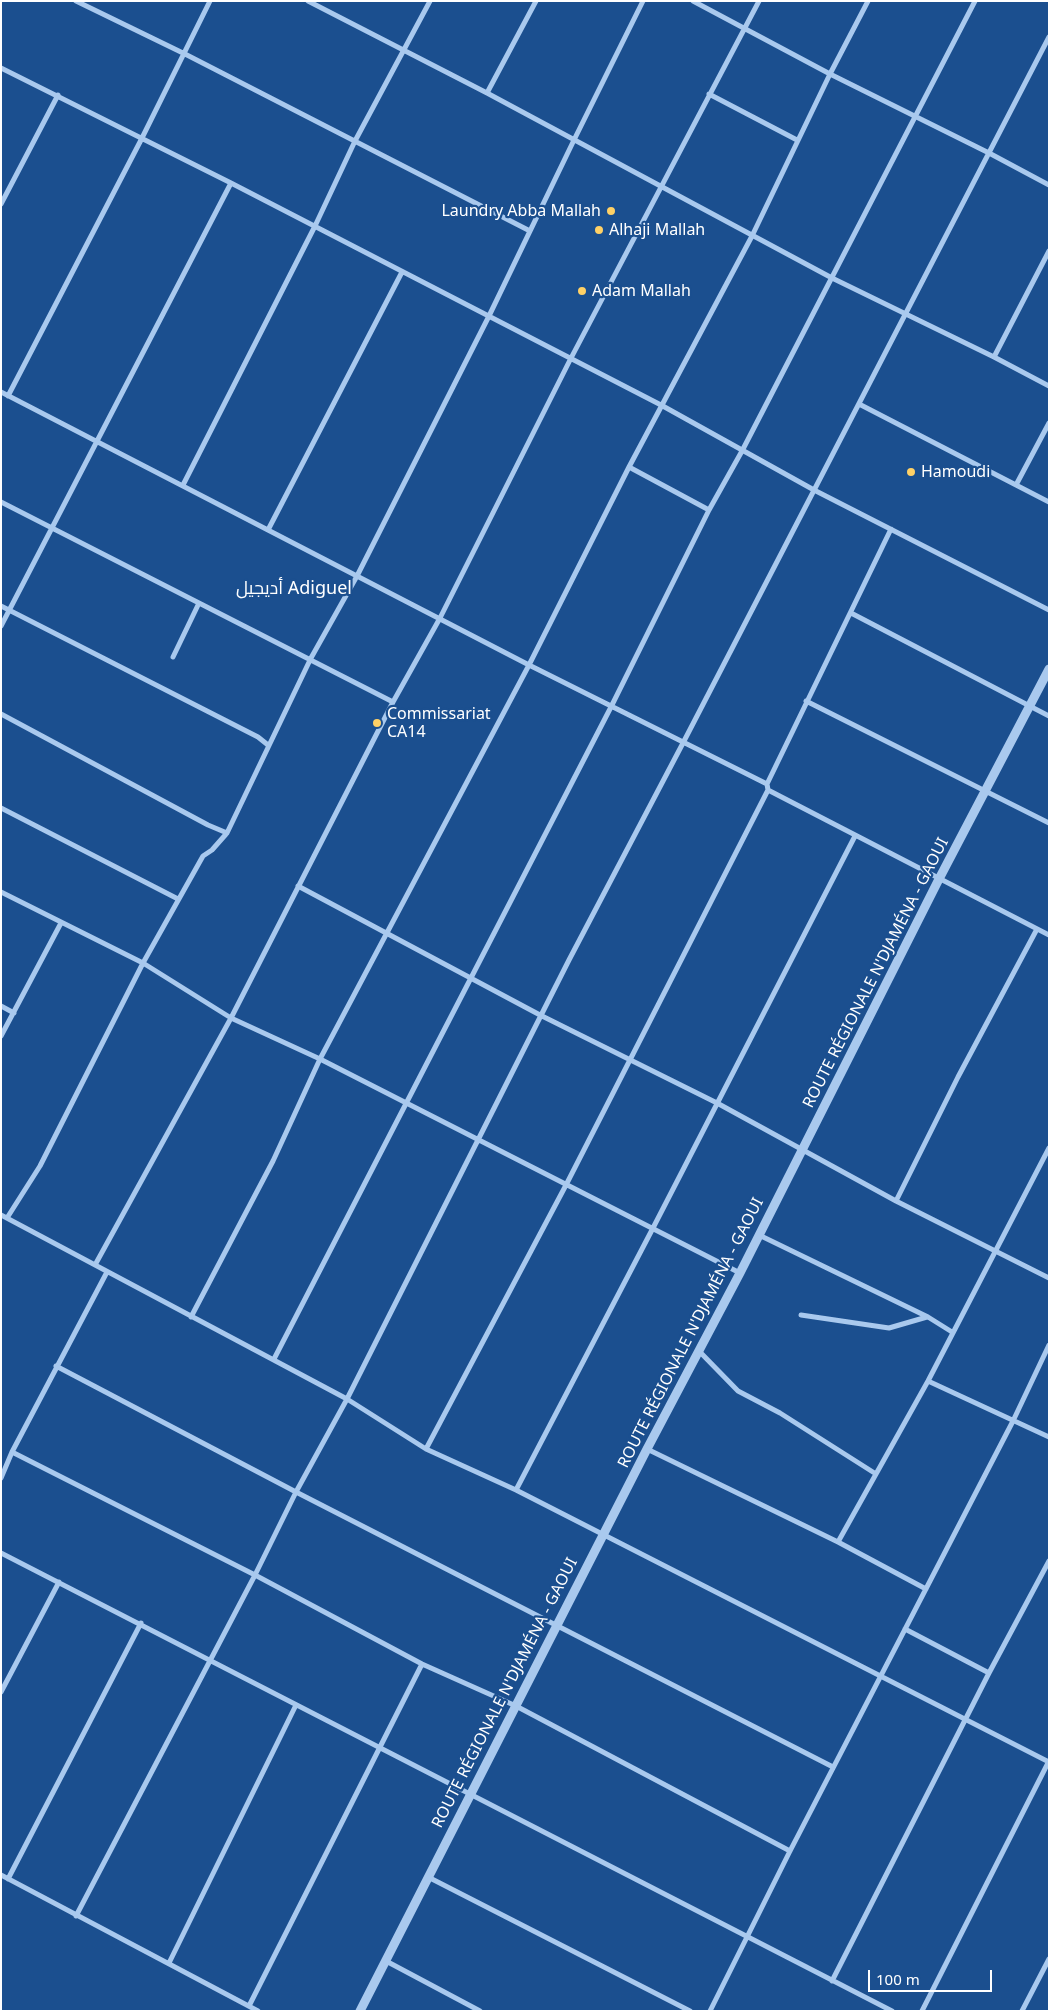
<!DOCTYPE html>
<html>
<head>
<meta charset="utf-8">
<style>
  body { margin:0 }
  #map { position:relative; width:1050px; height:2012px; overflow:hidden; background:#1b4f8f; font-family:"Noto Sans",sans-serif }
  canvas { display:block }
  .frame { position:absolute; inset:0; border:2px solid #fff; pointer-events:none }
  .scale { position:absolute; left:868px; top:1970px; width:124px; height:22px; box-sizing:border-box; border:2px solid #fff; border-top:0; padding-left:6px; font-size:15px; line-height:18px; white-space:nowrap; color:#fff; -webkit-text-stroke:4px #1b4f8f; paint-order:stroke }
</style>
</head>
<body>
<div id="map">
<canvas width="1050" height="2012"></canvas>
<div class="frame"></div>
<div class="scale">100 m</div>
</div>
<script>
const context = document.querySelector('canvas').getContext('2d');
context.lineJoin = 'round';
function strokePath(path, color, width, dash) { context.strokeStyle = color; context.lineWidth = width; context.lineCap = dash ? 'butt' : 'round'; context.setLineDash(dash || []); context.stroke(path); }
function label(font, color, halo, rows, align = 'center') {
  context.font = font + ' "Noto Sans",Cairo,sans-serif'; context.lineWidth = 4.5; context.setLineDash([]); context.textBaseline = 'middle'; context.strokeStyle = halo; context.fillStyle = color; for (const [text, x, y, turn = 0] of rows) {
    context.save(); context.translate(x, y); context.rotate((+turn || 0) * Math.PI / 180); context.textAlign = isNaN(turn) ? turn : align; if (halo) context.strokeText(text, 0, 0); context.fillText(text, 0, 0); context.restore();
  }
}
const minor = new Path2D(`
  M76,1L185,54L530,231
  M308,1L487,93L832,278L994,357L1049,386
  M693,1L830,74L989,153L1049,185
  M1,68L231,183L661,405L814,490L1049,610
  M487,93L536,1
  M709,94L797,140
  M1,204L58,95
  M994,357L1049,251
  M1,392L529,665L767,784L768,790L1049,935
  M8,396L141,140L210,1
  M859,404L1049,502
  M629,467L709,510
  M183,485L315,226L355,141L430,1
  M1016,485L1049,423
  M1,502L393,702
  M268,530L402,272
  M1,606L258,737L268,745
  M851,613L1049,716
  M1,626L231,183
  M173,657L199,603
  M806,701L1049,823
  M1,714L208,825L227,833
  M767,784L891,529
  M1,808L178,899
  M298,886L540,1015L717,1103L896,1201L1049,1278
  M1,892L143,963L231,1018L320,1059L740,1273
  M1,1006L14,1013
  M1,1036L61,923
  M896,1201L958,1077L1037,929
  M1,1215L347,1399L426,1449L516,1490L1049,1762
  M7,1218L40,1166L143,963L203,856L212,850L227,833L311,658L357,576L489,316L574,140L643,1
  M759,1235L928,1317L952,1332
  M95,1265L231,1018L393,702L440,618L570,360L759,1
  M801,1315L889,1328L927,1317
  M191,1317L273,1161L320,1059L529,665L629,467L752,236L830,74L868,1
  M699,1351L738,1391L780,1413L876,1474
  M274,1359L611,707L709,510L742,451L975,1
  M56,1366L296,1492L833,1767
  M928,1381L1049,1437
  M426,1449L566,1185L768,790
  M647,1449L838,1542L926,1589
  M12,1452L255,1575L422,1664L516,1706L790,1851
  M1,1478L12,1452L107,1272
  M516,1490L653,1228L855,836
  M838,1542L928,1381L1049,1148
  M1,1553L892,2011
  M905,1629L989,1673
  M1,1692L59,1582
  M1,1875L258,2011
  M428,1877L690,2011
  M8,1879L141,1623
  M76,1916L255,1575L296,1492L347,1399L569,960L683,743L1049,37
  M386,1961L480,2011
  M169,1963L296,1705
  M832,1981L989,1673L1049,1561
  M249,2006L422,1664
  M710,2011L790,1851L1013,1421L1049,1345
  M922,2011L1049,1761
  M1022,2011L1049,1959`);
const tertiary = new Path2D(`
  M360,2011L647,1449L740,1273L939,879L1049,669`);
const markers = [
  [611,211,5,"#ffd166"],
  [599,230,5,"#ffd166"],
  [582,291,5,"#ffd166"],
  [911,472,5,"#ffd166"],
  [377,723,5,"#ffd166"]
];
const poiNames = [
  ["Laundry Abba Mallah",601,211,"right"],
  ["Alhaji Mallah",609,230],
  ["Adam Mallah",592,291],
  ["Hamoudi",921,472],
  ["Commissariat",387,714],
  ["CA14",387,732]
];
const streetNames = [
  ["ROUTE RÉGIONALE N'DJAMÉNA - GAOUI",876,973,-63],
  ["ROUTE RÉGIONALE N'DJAMÉNA - GAOUI",691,1333,-63],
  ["ROUTE RÉGIONALE N'DJAMÉNA - GAOUI",505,1693,-63]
];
const neighbourhoodNames = [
  ["أديجيل Adiguel",294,589]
];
strokePath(minor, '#a9c9ee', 5);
strokePath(tertiary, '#a9c9ee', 9);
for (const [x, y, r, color] of markers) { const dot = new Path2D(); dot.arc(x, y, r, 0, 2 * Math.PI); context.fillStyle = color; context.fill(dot); strokePath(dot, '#1b4f8f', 2); }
label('16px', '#fff', '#1b4f8f', poiNames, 'left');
label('16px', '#fff', '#1b4f8f', streetNames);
label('18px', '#fff', '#1b4f8f', neighbourhoodNames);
</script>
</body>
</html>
